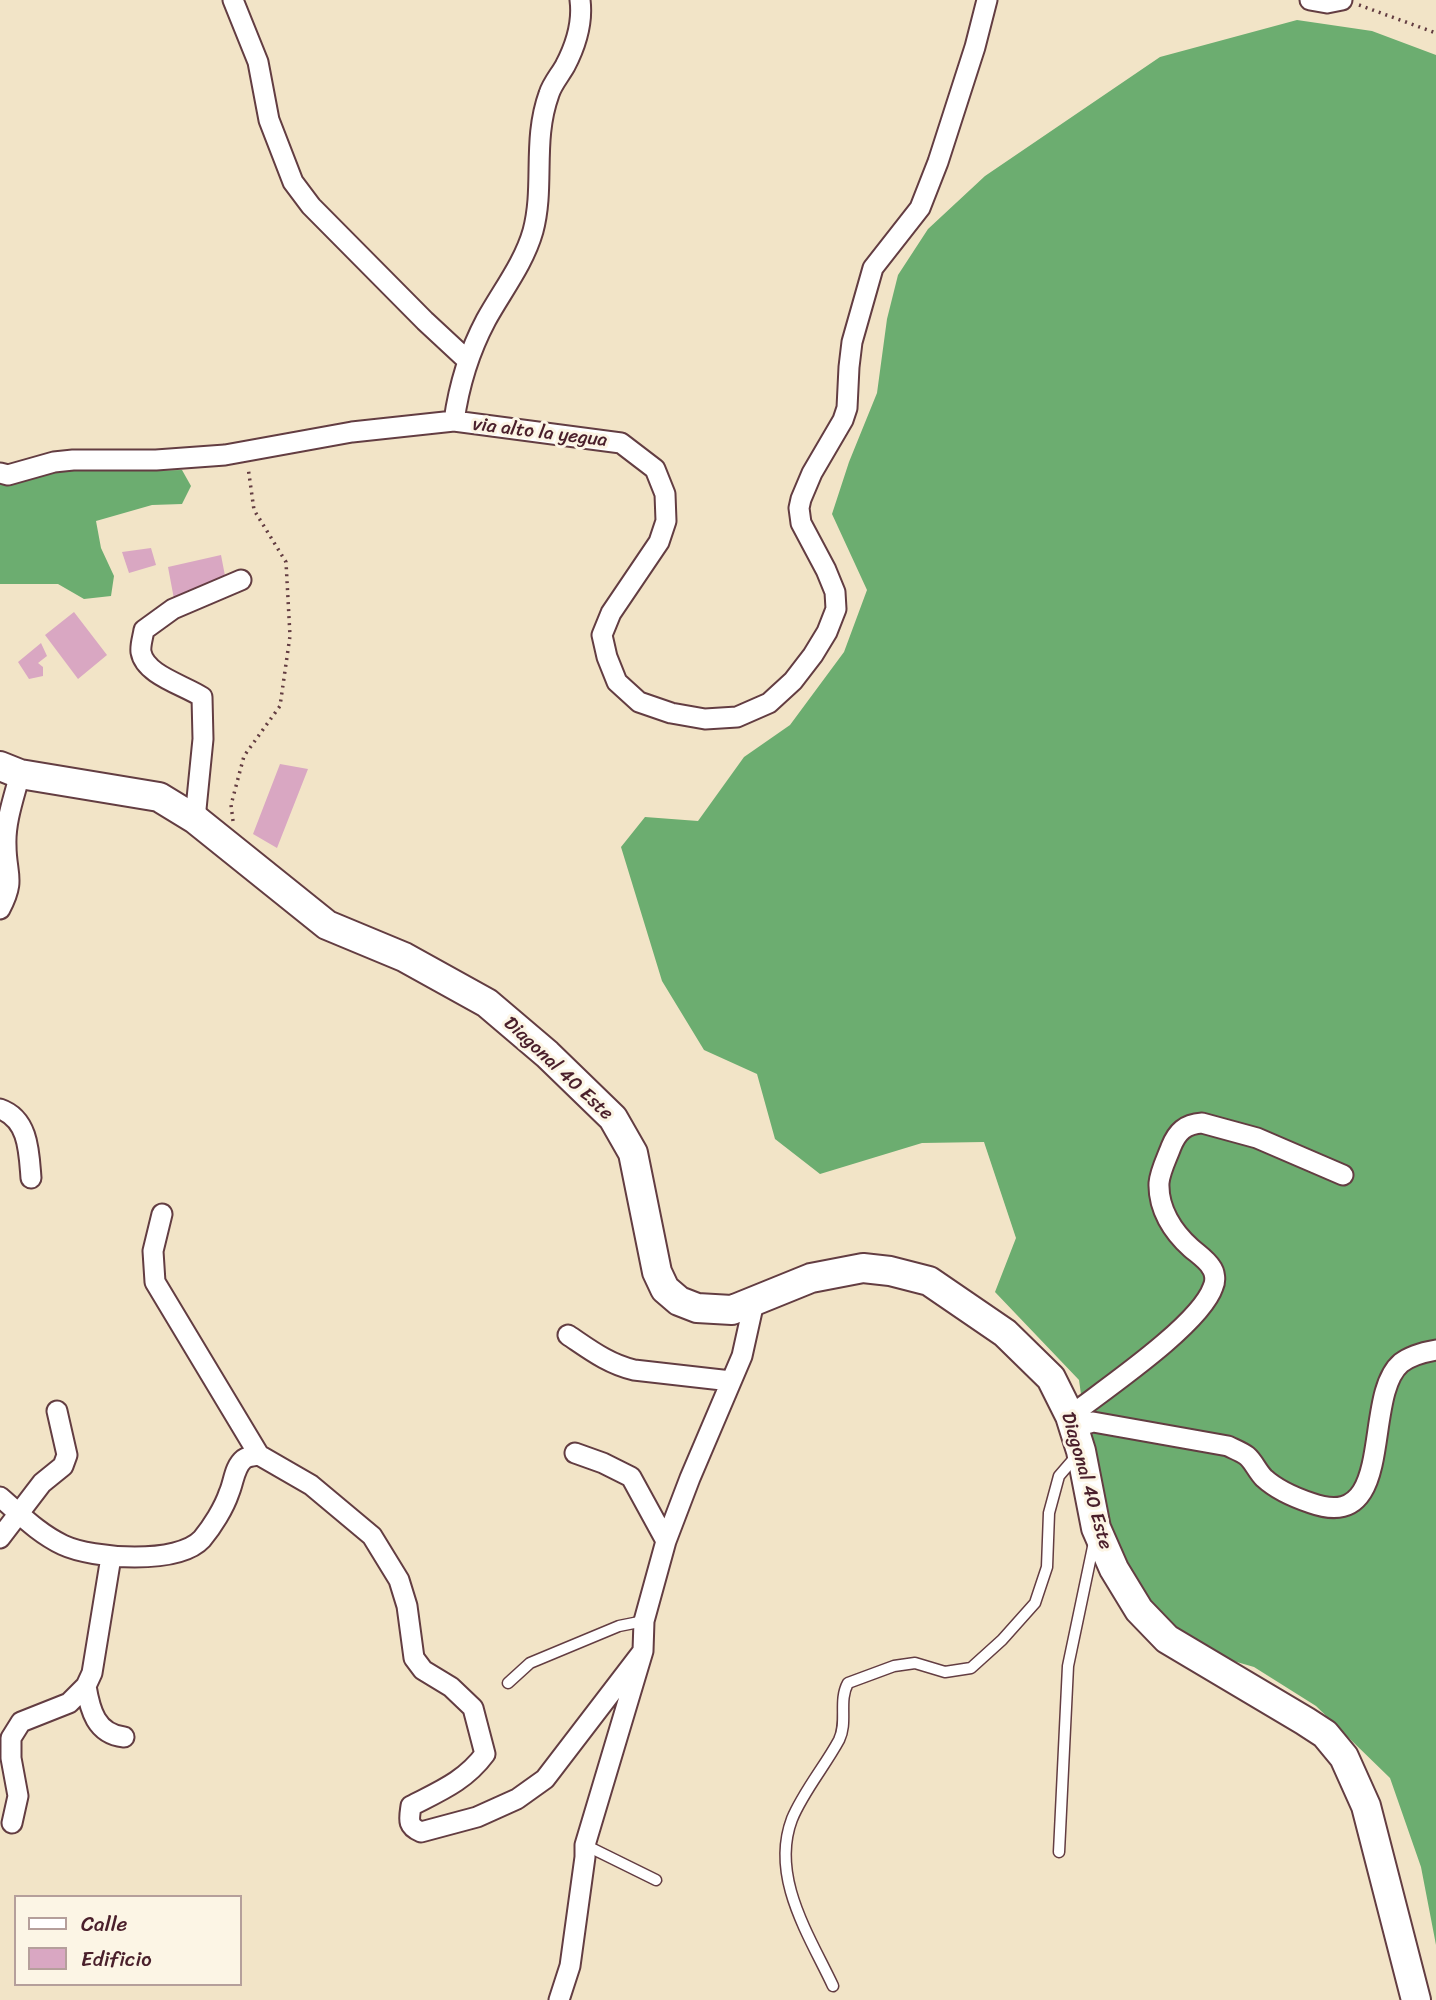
<!DOCTYPE html>
<html>
<head>
<meta charset="utf-8">
<style>
  body { margin:0 }
  #map { position:relative; width:1436px; height:2000px; overflow:hidden; background:#f2e4c7; font-family:Sriracha,sans-serif }
  canvas { display:block }
  .legend { position:absolute; left:14px; top:1895px; width:228px; height:91px; box-sizing:border-box; background:#fcf5e5; border:2px solid #b59f9b; margin:0; padding:9px 12px; list-style:none; font-size:21px; color:#4a1f2b }
  .legend li { display:flex; align-items:center; gap:14px; height:35px }
  .legend b { width:35px; border:2px solid #b59f9b }
</style>
</head>
<body>
<div id="map">
<canvas width="1436" height="2000"></canvas>
<ul class="legend">
<li><b style="height:9px;background:#fff"></b>Calle</li>
<li><b style="height:19px;background:#d9a7c2"></b>Edificio</li>
</ul>
</div>
<script>
const context = document.querySelector('canvas').getContext('2d');
context.lineJoin = 'round';
function fillPath(path, color) { context.fillStyle = color; context.fill(path, 'evenodd'); }
function strokePath(path, color, width, dash) { context.strokeStyle = color; context.lineWidth = width; context.lineCap = dash ? 'butt' : 'round'; context.setLineDash(dash || []); context.stroke(path); }
function label(font, color, halo, rows, align = 'center') {
  context.font = font + ' Sriracha,sans-serif'; context.lineWidth = 6; context.setLineDash([]); context.textBaseline = 'middle'; context.strokeStyle = halo; context.fillStyle = color; for (const [text, x, y, turn = 0] of rows) {
    context.save(); context.translate(x, y); context.rotate((+turn || 0) * Math.PI / 180); context.textAlign = isNaN(turn) ? turn : align; if (halo) context.strokeText(text, 0, 0); context.fillText(text, 0, 0); context.restore();
  }
}
const forest = new Path2D(`
  M1297,20L1372,31L1436,55V1945L1421,1867L1390,1778L1316,1706L1254,1667L1230,1660L1179,1637L1144,1597L1104,1524L1092,1473L1079,1380L995,1292L1016,1238L984,1142L922,1143L820,1174L775,1139L757,1074L704,1050L662,981L621,847L645,817L698,821L744,757L790,725L844,652L867,590L832,514L849,462L877,393L887,319L898,275L928,229L985,176L1160,57Z
  M53,468L139,471L182,470L191,486L182,504L152,505L96,521L101,548L114,576L111,596L84,599L58,584H0V481Z`);
const building = new Path2D(`
  M151,548L156,565L129,573L122,552Z
  M221,555L226,581L174,599L168,567Z
  M74,612L107,655L78,679L45,635Z
  M41,643L47,656L38,663L43,667V676L29,679L18,662Z
  M280,764L308,769L277,848L253,834Z`);
const path = new Path2D(`
  M1359,5L1436,33
  M233,821L231,805L244,756L280,706L290,636L286,562L254,510L248,467`);
const lane = new Path2D(`
  M508,1683L530,1663L619,1626L644,1621
  M585,1845L656,1880
  M1059,1852L1068,1666L1094,1542
  M833,1986C809,1935 770,1877 792,1819C803,1792 825,1766 839,1740C848,1722 838,1701 848,1683L894,1666L915,1663L945,1672L971,1668L1002,1640L1035,1603L1047,1567L1049,1513L1059,1476L1078,1454`);
const street = new Path2D(`
  M233,0L258,62L269,120L293,182L311,206L425,321L467,360
  M1310,0L1327,3L1342,0
  M454,421C459,385 469,352 486,320C502,291 524,263 533,231C545,186 532,141 549,94C552,84 560,75 565,66C576,45 583,23 580,0
  M0,473L8,475L54,462L73,460H156L225,455L352,432L454,421L621,443L655,469L665,494L666,521L659,542L611,613L602,635L607,657L617,682L639,702L671,713L705,719L737,717L769,703L793,681L813,655L827,632L836,609L835,592L826,570L801,523L799,508L801,499L812,473L843,420L847,408L849,367L852,342L873,268L920,208L938,162L975,47L987,0
  M195,819L203,739L202,697C184,685 145,675 141,652C140,645 143,637 144,630L173,609L241,580
  M0,909C16,879 6,875 6,845C5,822 14,797 20,774
  M0,1109C29,1119 29,1153 31,1178
  M162,1214L153,1251L155,1282L259,1455
  M568,1335C589,1349 608,1364 634,1370L731,1381
  M1070,1416C1105,1389 1200,1325 1213,1287C1216,1281 1215,1272 1211,1267C1207,1260 1198,1254 1191,1248C1173,1232 1158,1209 1159,1183C1160,1171 1167,1158 1171,1147C1177,1132 1185,1124 1202,1123L1257,1138L1343,1175
  M1075,1427L1093,1422L1228,1446C1234,1449 1242,1452 1247,1456C1254,1462 1257,1471 1264,1478C1276,1489 1296,1498 1311,1503C1398,1534 1361,1397 1401,1363C1411,1355 1424,1352 1436,1350
  M575,1453L603,1463L631,1477L666,1541
  M0,1497C21,1515 38,1533 63,1545C93,1559 178,1565 202,1539C212,1527 224,1508 229,1493C234,1482 234,1467 244,1459C248,1456 254,1456 259,1455L311,1485L372,1536L399,1580L407,1606L414,1658L423,1670L451,1687L473,1708L485,1754C465,1781 440,1791 411,1806C409,1820 407,1826 421,1832L477,1817L517,1799L545,1779L643,1651
  M0,1538L42,1483L63,1466L67,1455L57,1411
  M86,1686C90,1710 96,1734 124,1737
  M12,1823L18,1796L11,1758V1738L21,1722L69,1703L86,1686L92,1673L111,1557
  M559,2000L570,1966L585,1857V1845L643,1651L644,1621L666,1541L690,1478L742,1356L754,1302`);
const secondary = new Path2D(`
  M0,766L20,774L159,797L195,819L327,925L404,957L487,1003L547,1054L613,1118L633,1153L657,1272L665,1289L679,1301L697,1308L732,1310L811,1278L863,1268L890,1271L929,1281L1005,1333L1051,1378L1070,1416L1081,1451L1096,1528L1114,1569L1139,1610L1167,1639L1305,1721L1325,1734L1344,1757L1366,1806L1416,2000`);
const streetNames = [
  ["via alto la yegua",540,433,7],
  ["Diagonal 40 Este",558,1069,43],
  ["Diagonal 40 Este",1086,1481,74]
];
fillPath(forest, '#6cad70');
fillPath(building, '#d9a7c2');
strokePath(lane, '#633d42', 13);
strokePath(street, '#633d42', 23);
strokePath(secondary, '#633d42', 32);
strokePath(path, '#633d42', 3.5, [2, 5]);
strokePath(lane, '#fff', 10);
strokePath(street, '#fff', 19);
strokePath(secondary, '#fff', 28);
label('19px', '#4a1f2b', '#fcf5e5', streetNames);
</script>
</body>
</html>
